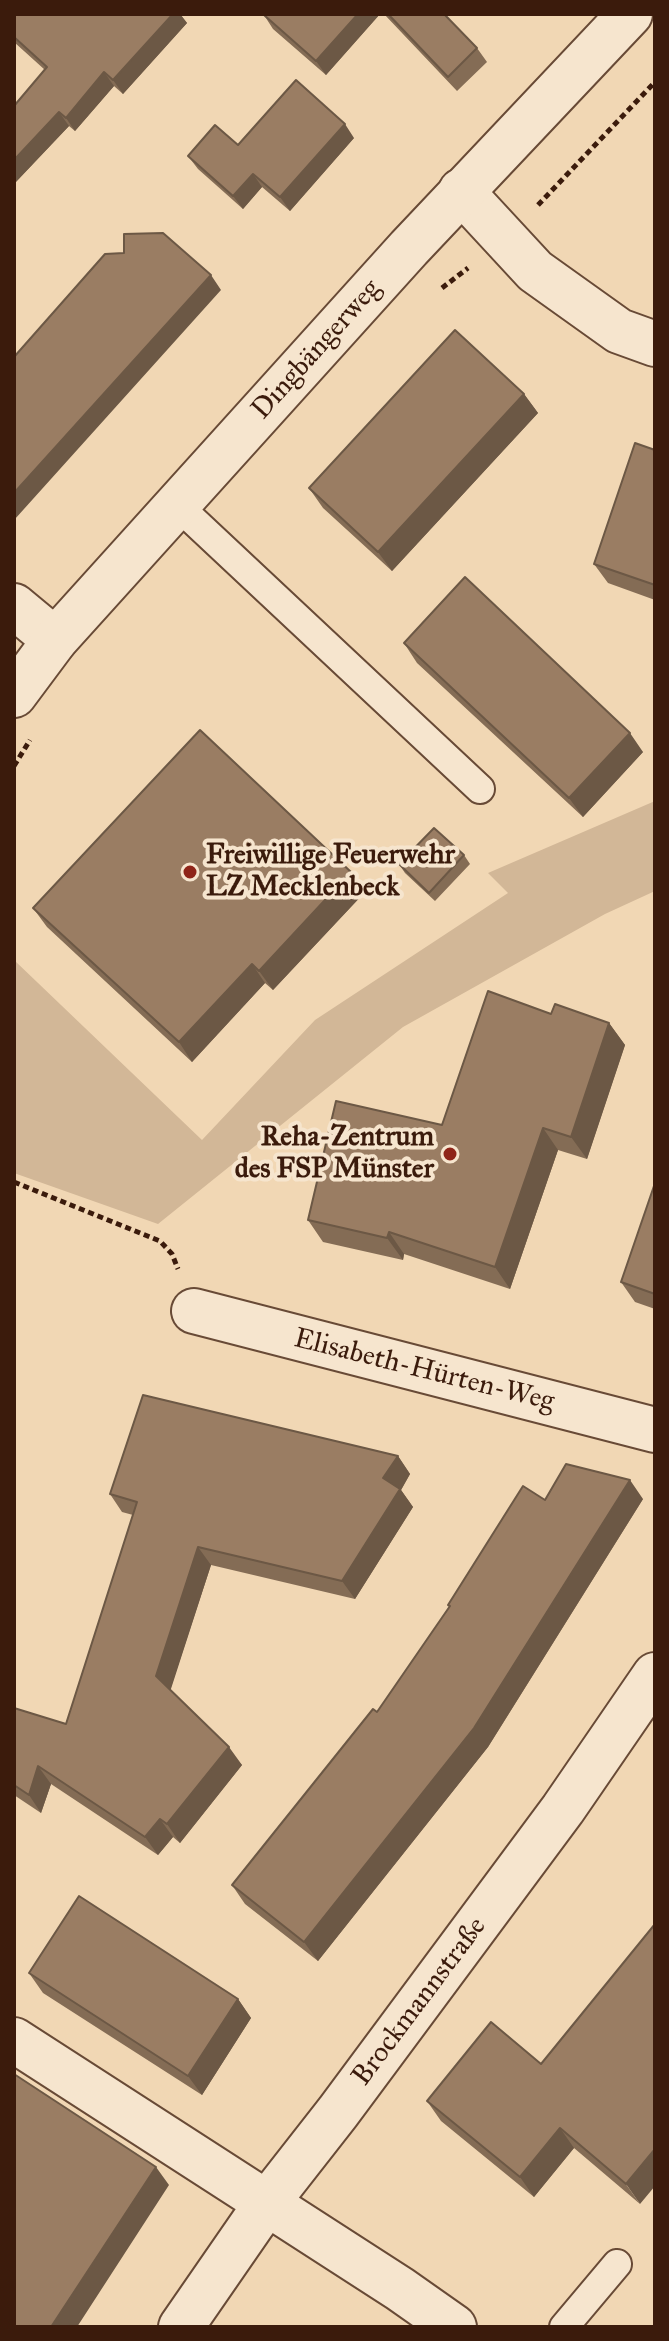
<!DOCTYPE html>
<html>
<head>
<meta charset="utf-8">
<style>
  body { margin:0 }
  #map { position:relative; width:669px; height:2341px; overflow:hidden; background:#f1d7b4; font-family:"IM FELL Great Primer",serif }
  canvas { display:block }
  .frame { position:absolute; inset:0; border:16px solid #3b1b0c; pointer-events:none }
</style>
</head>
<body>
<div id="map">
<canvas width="669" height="2341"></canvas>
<div class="frame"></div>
</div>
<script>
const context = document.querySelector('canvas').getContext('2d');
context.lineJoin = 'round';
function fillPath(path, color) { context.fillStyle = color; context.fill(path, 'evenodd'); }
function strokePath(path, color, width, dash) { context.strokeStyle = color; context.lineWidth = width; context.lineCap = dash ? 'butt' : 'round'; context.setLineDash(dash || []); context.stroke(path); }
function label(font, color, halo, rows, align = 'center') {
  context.font = font + ' "IM FELL Great Primer",serif'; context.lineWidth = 8; context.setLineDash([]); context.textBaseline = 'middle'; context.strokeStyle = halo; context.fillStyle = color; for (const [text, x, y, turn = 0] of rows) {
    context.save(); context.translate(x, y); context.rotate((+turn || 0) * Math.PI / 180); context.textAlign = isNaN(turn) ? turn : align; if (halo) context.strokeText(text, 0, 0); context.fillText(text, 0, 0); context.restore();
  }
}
const green = new Path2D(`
  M655,801V891L605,914L403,1027L158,1224L14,1173V960L202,1140L315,1020L508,893L488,873Z`);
const path = new Path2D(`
  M538,205L655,82
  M442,288L468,268
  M14,766L30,740
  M14,1182L160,1241L172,1254L178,1269`);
const service = new Path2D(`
  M178,506L480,789
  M564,2327L617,2264`);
const minor = new Path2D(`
  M461,191L535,271L619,331L655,344
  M14,606L55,640
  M194,1311L655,1430
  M14,2040L400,2289L454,2327
  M181,2327L266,2204L338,2112L563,1809L655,1675`);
const tertiary = new Path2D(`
  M14,695L55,640L409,248L630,14`);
const wall = new Path2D(`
  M14,14H180L187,23L123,94L114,86L75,131L69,126L14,184V106L45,70L14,42Z
  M265,14H380L326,75L273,29L264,15Z
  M384,14H444L477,48L487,62L457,91Z
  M354,138L290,211L262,187L243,209L198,169L188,156L238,145Z
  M524,394L538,413L392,571L323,508L309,488Z
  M655,450V600L608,583L594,564Z
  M404,643L643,752L583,817L417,663Z
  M464,855L470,864L435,901L405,873L399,864Z
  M351,872L365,892L273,990L265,983L192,1062L47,927L33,908Z
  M551,1014L609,1023L625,1045L587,1159L558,1150L510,1289L404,1254L403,1260L323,1242L308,1220L442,1125Z
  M655,1183V1309L635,1302L621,1282Z
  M398,1456L410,1474L401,1490L413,1507L355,1599L211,1565L170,1690L242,1765L180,1843L173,1837L158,1855L51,1784L41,1813L14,1795V1708L66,1724L133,1515L122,1512L110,1494Z
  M643,1499L488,1747L318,1961L245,1904L232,1885L377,1712L450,1607L448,1605L545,1500Z
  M29,1973L238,1999L251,2018L202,2095L43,1993Z
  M541,2064L640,2204L574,2148L534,2197L441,2121L427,2101Z`);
const shadedWall = new Path2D(`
  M173,14H180L187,23L123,94L113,80Z
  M358,14H380L326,75L316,61Z
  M104,72L114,86L75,131L66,118Z
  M59,112L69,126L14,184V160Z
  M345,124L354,138L290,211L280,197Z
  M253,174L262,187L243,209L233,196Z
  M211,275L221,290L15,519L14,493Z
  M524,394L538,413L392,571L378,552Z
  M630,733L643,752L583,817L569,798Z
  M351,872L365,892L273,990L259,971Z
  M252,964L265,983L192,1062L179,1042Z
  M609,1023L625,1045L587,1159L571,1137Z
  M543,1128L558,1150L510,1289L495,1267Z
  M389,1232L404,1254L403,1260L387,1238Z
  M398,1456L410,1474L401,1490L413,1507L355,1599L342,1581L383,1478Z
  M630,1480L643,1499L488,1747L318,1961L304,1942Z
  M198,1547L211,1565L169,1695L156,1676Z
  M229,1747L242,1765L180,1843L167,1824Z
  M38,1766L51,1784L41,1813L29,1795Z
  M160,1819L173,1837L158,1855L145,1837Z
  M238,1999L251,2018L202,2095L188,2076Z
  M560,2128L574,2148L534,2197L520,2177Z
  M655,2149V2186L640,2204L626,2184Z
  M156,2167L169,2185L77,2327H51Z`);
const building = new Path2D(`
  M14,14H173L113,80L104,72L66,118L59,112L14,160V106L47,67L14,37Z
  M265,14H358L316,61L264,15Z
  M388,14H444L477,48L448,77Z
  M296,80L345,124L280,197L253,174L233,196L188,156L215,125L238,145Z
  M163,233L211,275L14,493V357L105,254L124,253V234Z
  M455,330L524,394L378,552L309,488Z
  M635,443L655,450V585L594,564Z
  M465,577L630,733L569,798L404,643Z
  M200,730L351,872L259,971L252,964L179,1042L33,908Z
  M434,828L464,855L429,893L399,864Z
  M488,991L551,1014L555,1004L609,1023L571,1137L543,1128L495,1267L389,1232L387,1238L308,1220L336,1101L442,1125Z
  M655,1183V1294L621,1282Z
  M143,1395L398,1456L383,1478L400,1489L342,1581L198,1547L156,1676L229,1747L167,1824L160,1819L145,1837L38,1766L29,1795L14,1785V1708L66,1724L137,1502L110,1494Z
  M566,1464L630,1480L474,1728L304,1942L232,1885L373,1709L377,1712L450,1606L448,1605L523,1486L545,1500Z
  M79,1896L238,1999L188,2076L29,1973Z
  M655,1924V2149L626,2184L560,2128L520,2177L427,2101L491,2022L541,2064Z
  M14,2074L156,2167L51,2327H14Z`);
const markers = [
  [190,872,8,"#8f2418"],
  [450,1154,8,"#8f2418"]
];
const streetNames = [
  ["Dingbängerweg",317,350,-48],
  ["Elisabeth-Hürten-Weg",424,1371,14],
  ["Brockmannstraße",420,2002,-53]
];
const poiNames = [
  ["Freiwillige Feuerwehr",206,856],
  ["LZ Mecklenbeck",206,888],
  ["Reha-Zentrum",434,1138,"right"],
  ["des FSP Münster",434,1170,"right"]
];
fillPath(green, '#d2b797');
strokePath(service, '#684a36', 32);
strokePath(minor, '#684a36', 48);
strokePath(tertiary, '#684a36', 48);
strokePath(path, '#3b1b0c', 5, [6, 4]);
strokePath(service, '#f6e5ce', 28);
strokePath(minor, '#f6e5ce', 44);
strokePath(tertiary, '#f6e5ce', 44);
fillPath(wall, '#846c55');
fillPath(shadedWall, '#6c5845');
fillPath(building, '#9a7d63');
strokePath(building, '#6c5845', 2);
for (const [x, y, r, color] of markers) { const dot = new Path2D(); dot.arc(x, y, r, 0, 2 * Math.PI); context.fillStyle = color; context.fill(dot); strokePath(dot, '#f6e5ce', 3); }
label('28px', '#3b1b0c', '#f6e5ce', streetNames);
label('bold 28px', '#3b1b0c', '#f6e5ce', poiNames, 'left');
</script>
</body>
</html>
